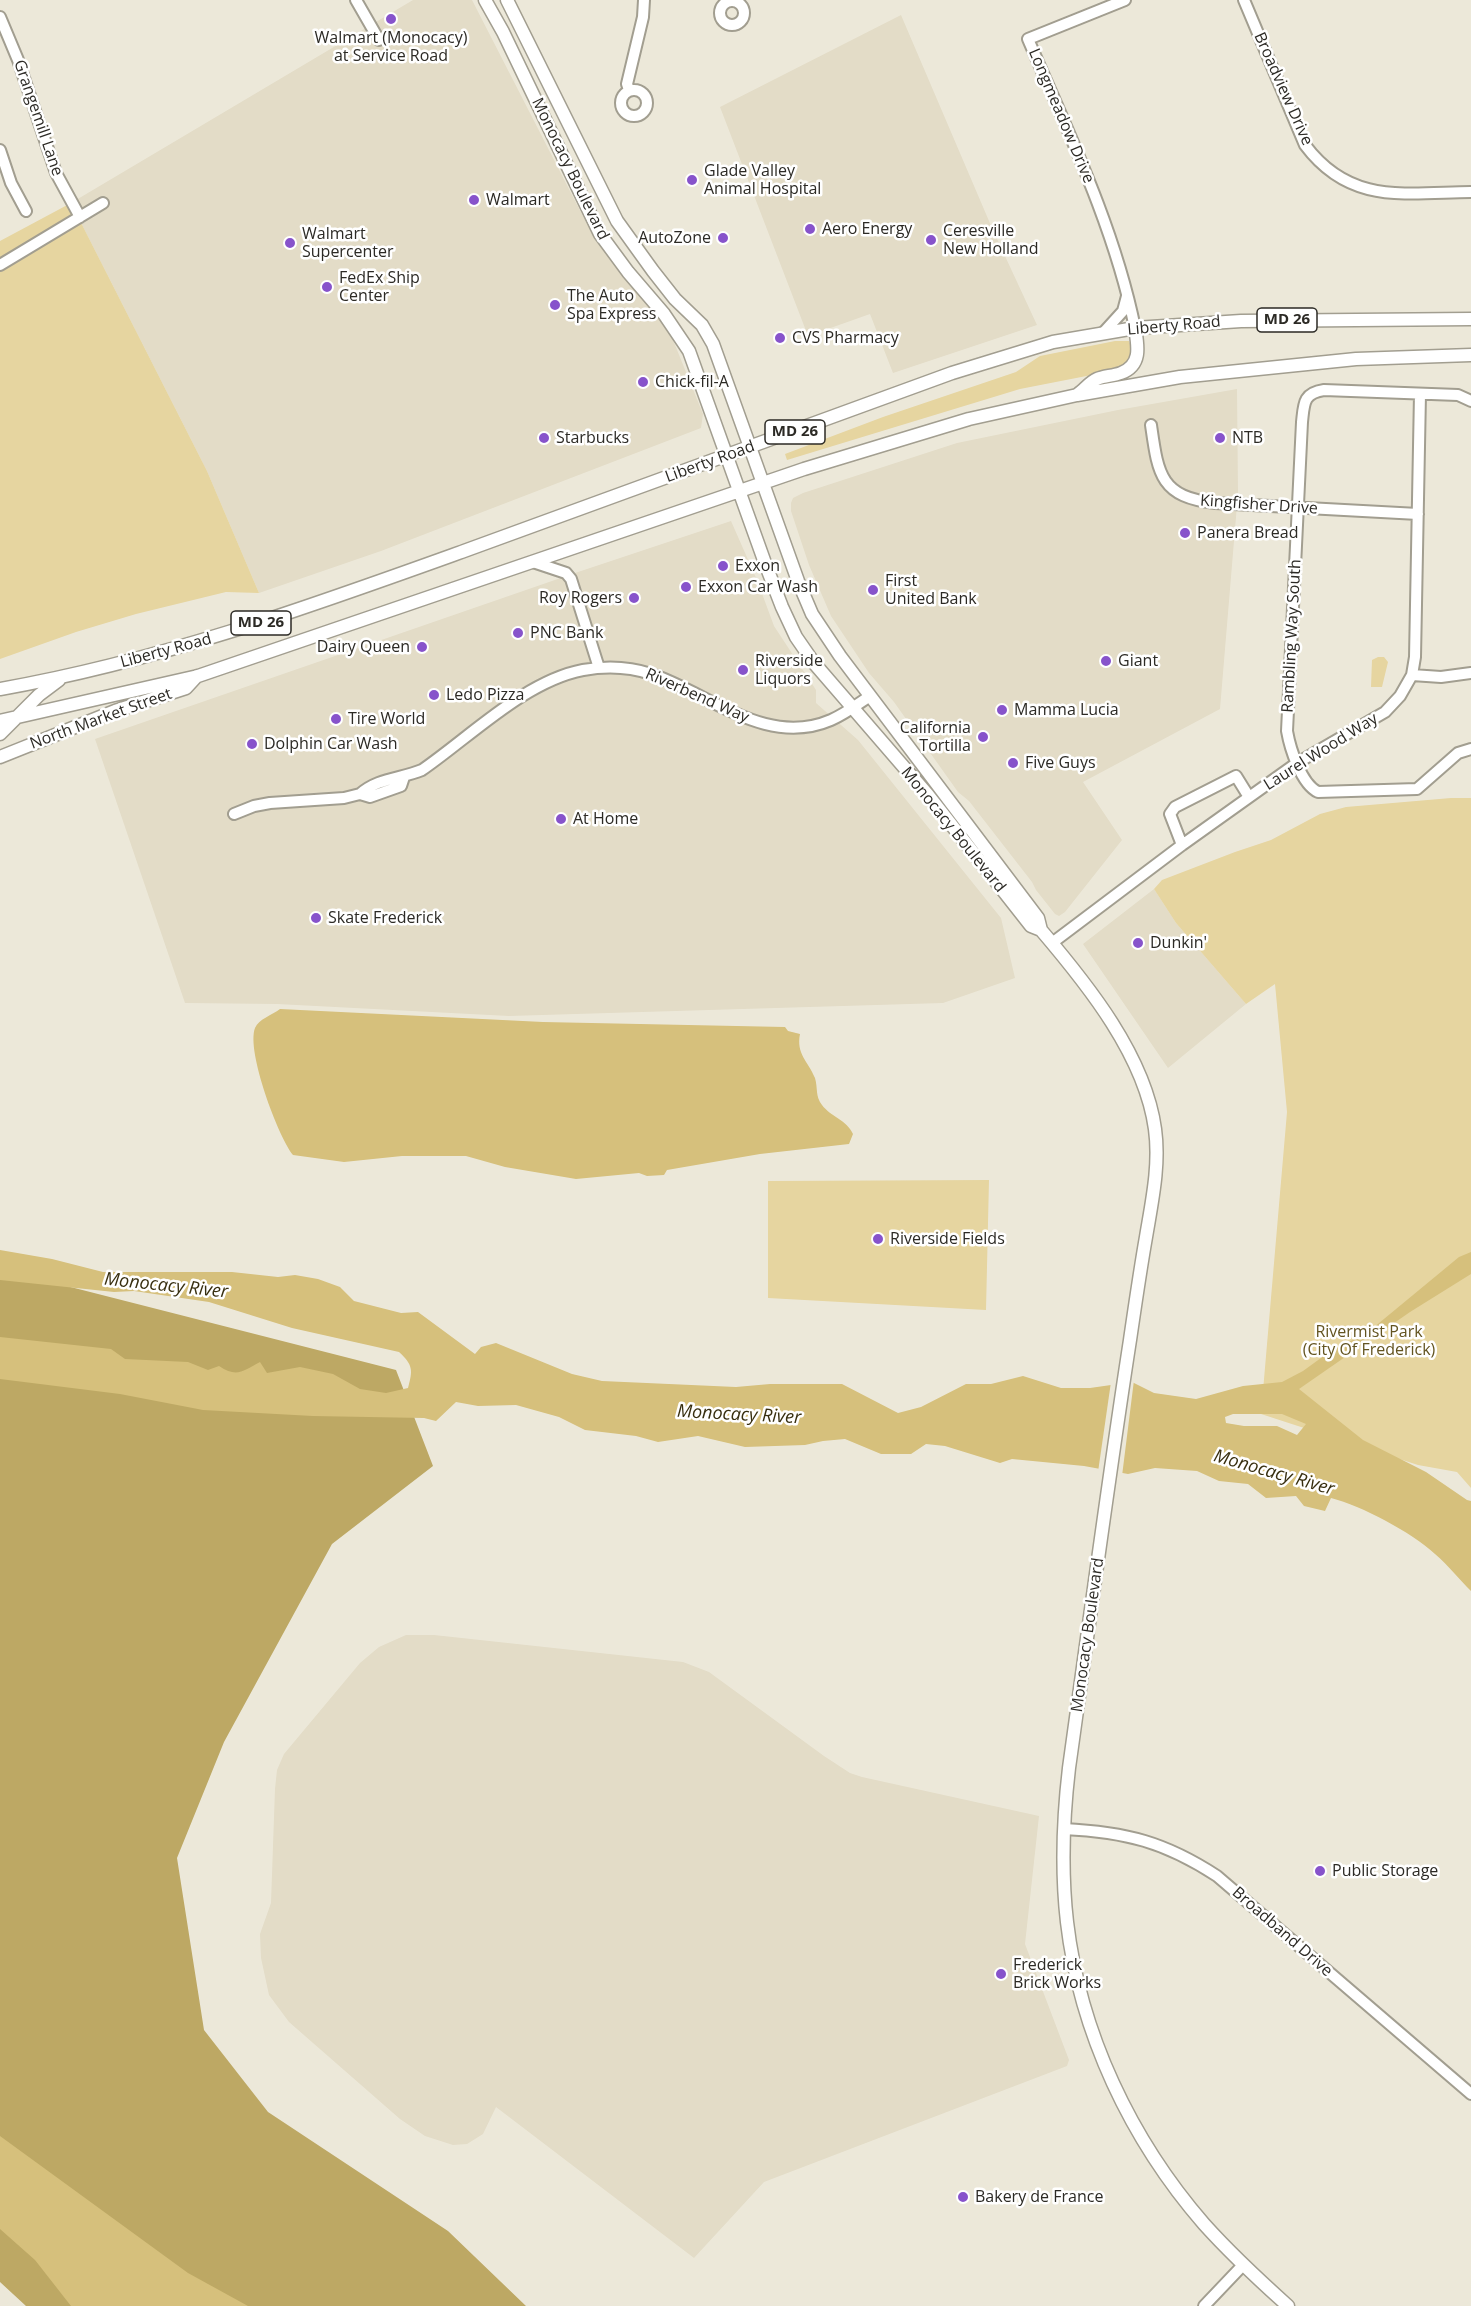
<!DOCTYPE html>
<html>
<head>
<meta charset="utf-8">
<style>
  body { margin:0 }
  canvas { display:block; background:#ece8d9 }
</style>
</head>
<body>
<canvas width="1471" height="2306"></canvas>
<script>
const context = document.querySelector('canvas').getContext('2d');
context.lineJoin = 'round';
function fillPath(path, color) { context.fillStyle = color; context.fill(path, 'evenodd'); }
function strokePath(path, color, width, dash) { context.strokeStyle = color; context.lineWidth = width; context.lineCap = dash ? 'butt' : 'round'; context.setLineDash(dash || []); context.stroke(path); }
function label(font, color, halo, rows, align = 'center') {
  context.font = font + ' "Open Sans",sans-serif'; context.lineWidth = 5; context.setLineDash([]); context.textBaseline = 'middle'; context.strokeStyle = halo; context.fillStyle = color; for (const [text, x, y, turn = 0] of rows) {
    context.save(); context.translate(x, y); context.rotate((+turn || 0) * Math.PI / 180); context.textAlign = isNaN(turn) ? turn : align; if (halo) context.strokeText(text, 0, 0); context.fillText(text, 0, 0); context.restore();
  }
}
const built = new Path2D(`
  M413,0H472L591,232L648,302L673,340L703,414L701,428L381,551L259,593L207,471L71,203Z
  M901,15L992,228L1037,325L893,373L870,314L808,336L720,107Z
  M1237,389L1238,493L1220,709L1083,782L1122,840L1065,912L1059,916L1055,914L1036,890L1032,882L969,801L958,792L894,702L869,673L831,616L809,565L791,511V503L793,498L803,493L957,443L1118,410Z
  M731,521L757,580L774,626L816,690V703L858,740L1001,918L1015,978L943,1003L509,1016L277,1004L185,1003L95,739L578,572Z
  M1154,889L1176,923L1246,1004L1168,1068L1083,944Z
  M406,1635H434L683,1662L709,1672L824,1756L850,1773L862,1777L1039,1816L1025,1944L1069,2060L1067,2066L764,2182L694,2258L496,2107L483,2134L467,2144L453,2145L425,2136L400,2119L289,2022L269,1995L261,1958L260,1934L271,1903L275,1789L277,1770L284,1754L360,1663L379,1647Z`);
const green = new Path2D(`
  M71,203L207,471L259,593L226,592L136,614L76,632L0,659V241Z
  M1115,341H1129L1132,349L1128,364L1112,371L1020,389L787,460L785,454L883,417L1016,372L1040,356Z
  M1378,657H1384L1388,662L1382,687H1371L1372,660Z
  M1451,798H1471V1488L1457,1472L1418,1465L1261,1414L1287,1112L1275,984L1246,1004L1176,923L1154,889L1162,880L1235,852L1271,840L1320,814L1346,807Z
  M989,1180L986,1310L768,1298V1181Z`);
const forest = new Path2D(`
  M0,1269L396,1370L433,1466L332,1544L224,1742L177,1858L204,2030L268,2112L448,2231L526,2306H26L0,2282Z`);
const water = new Path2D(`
  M280,1009L543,1022L785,1027L788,1031L800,1034C796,1054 808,1061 815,1078C818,1088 815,1096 822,1105C831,1117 847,1120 853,1134L849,1144L760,1154L667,1170L664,1175L647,1176L639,1173L576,1179L505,1167L466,1156H402L344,1162L293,1155C278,1136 246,1051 255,1028C259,1019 272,1015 280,1009Z
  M0,1250L52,1259L103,1272H232L278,1277L295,1275L318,1279L340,1287L354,1301L401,1313L418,1312L475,1354L481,1347L496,1343L572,1374L602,1381L736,1387L770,1384H842L898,1413L921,1407L966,1384H991L1023,1376L1061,1388H1090L1132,1382L1154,1393L1196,1399L1243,1386L1282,1382L1303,1371L1332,1350L1367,1333L1459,1257L1471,1252V1274L1410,1312L1299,1389L1363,1440L1426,1472L1467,1500L1471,1501V1591C1459,1579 1448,1565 1435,1554C1411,1532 1362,1506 1331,1498L1325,1511L1304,1506L1296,1496L1266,1498L1248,1484L1219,1481L1197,1471L1155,1468L1128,1474L1084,1466L1012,1459L1000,1463L945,1446L926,1444L911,1454H881L845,1439L823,1441L805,1445L745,1447L698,1436L658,1442L636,1436L585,1430L559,1417L516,1405L478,1406L456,1402L436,1421L424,1418L313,1416L203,1410L120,1394L0,1379V1337L111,1349L125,1359L188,1362L208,1370L219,1366C237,1378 243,1371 260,1362L267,1373L300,1367L333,1374L360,1389L386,1393L408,1388C413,1370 413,1365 399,1352L292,1328L209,1302L134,1291L114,1292L0,1280ZM1233,1414H1282L1306,1424L1297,1435L1277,1426H1244L1226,1423L1225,1417Z
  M0,2136L188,2273L248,2306H71L35,2260L0,2229Z`);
const pier = new Path2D(`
  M1132,1379L1134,1380L1122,1476L1098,1472L1111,1382Z`);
const minor = new Path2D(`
  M356,0L379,40
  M1125,0L1028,39C1069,134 1114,226 1135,328
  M1244,0L1305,145C1350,205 1404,193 1471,192
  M720 13a12 12 0 1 1 24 0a12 12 0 1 1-24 0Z
  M0,17L18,60L56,173L80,217
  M621 103a13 13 0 1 1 26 0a13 13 0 1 1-26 0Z
  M629,90L627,84L643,17L644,0
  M0,150L11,183L26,211
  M0,265L103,203
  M1103,333L1123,311L1127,296
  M1471,401L1458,395L1324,390C1303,393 1304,404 1302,422L1287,731C1290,748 1301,784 1318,792L1417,789L1458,753L1471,749
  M1151,425C1158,474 1160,497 1215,503L1418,514
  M533,562L566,573L571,579L599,668
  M1412,675L1441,677L1471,673
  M360,794C378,778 400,779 422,770C470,737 525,681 583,670C606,666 630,667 651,674C709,693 766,748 831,720C845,714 858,704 870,696
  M234,814L254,806L270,803L344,798L360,794L370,797L401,786L404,777
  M1182,845L1170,814L1175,807L1236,776L1249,797
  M1052,943L1182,845L1297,763L1385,712L1400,696L1412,675L1415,657L1420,394
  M1064,1829C1126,1832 1165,1842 1217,1876L1471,2094
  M1204,2306L1243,2265`);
const major = new Path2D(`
  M485,0L503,32L600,234L628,272L664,314L689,351L765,563L782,607L796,637L814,663L928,795L1031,926L1041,930
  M507,0L617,221L653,271L675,299L702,325L713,344L798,581L812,614L840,656L1038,918L1041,930C1088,985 1145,1056 1155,1129C1160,1165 1152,1201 1146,1237C1140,1271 1135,1306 1130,1340C1108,1482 1089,1625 1069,1768C1063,1819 1061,1870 1067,1922C1080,2033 1131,2140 1204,2224C1230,2253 1259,2280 1288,2306
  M1078,394C1084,390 1090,382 1097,379C1104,376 1113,376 1121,373C1142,365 1138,346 1135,328
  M0,689C160,661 311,606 464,551C627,492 789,431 952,373L1053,342L1135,328L1241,321L1471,319
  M0,721L198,676L804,469L969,419L1077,395L1180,377L1356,359L1471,355
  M0,734L39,695L59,680
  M0,757L115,711L186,688L197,676`);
const markers = [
  [391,19,6,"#8753cb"],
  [692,180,6,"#8753cb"],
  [474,200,6,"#8753cb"],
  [810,229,6,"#8753cb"],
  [723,238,6,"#8753cb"],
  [931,240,6,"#8753cb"],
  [290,243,6,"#8753cb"],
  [327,287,6,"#8753cb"],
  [555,305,6,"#8753cb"],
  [780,338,6,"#8753cb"],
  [643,382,6,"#8753cb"],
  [544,438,6,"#8753cb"],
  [1220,438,6,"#8753cb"],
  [1185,533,6,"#8753cb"],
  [723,566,6,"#8753cb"],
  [686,587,6,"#8753cb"],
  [873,590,6,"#8753cb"],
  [634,598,6,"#8753cb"],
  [518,633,6,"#8753cb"],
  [422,647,6,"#8753cb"],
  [1106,661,6,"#8753cb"],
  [743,670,6,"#8753cb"],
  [434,695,6,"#8753cb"],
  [1002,710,6,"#8753cb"],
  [336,719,6,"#8753cb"],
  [983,737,6,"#8753cb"],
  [252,744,6,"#8753cb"],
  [1013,763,6,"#8753cb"],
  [561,819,6,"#8753cb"],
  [316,918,6,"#8753cb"],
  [1138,943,6,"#8753cb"],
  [878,1239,6,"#8753cb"],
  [1320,1871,6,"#8753cb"],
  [1001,1974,6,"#8753cb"],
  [963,2197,6,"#8753cb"]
];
const shields = [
  [1287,320,60],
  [795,432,60],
  [261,623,60]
];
const shieldNames = [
  ["MD 26",1287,320],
  ["MD 26",795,432],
  ["MD 26",261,623]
];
const poiNames = [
  ["Walmart (Monocacy)",391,38,"center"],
  ["at Service Road",391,56,"center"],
  ["Glade Valley",704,171],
  ["Animal Hospital",704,189],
  ["Walmart",486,200],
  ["Aero Energy",822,229],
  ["Ceresville",943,231],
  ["New Holland",943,249],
  ["Walmart",302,234],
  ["Supercenter",302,252],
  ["AutoZone",711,238,"right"],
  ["FedEx Ship",339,278],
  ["Center",339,296],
  ["The Auto",567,296],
  ["Spa Express",567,314],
  ["CVS Pharmacy",792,338],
  ["Chick-fil-A",655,382],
  ["Starbucks",556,438],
  ["NTB",1232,438],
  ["Panera Bread",1197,533],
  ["Exxon",735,566],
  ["First",885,581],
  ["United Bank",885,599],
  ["Exxon Car Wash",698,587],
  ["Roy Rogers",622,598,"right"],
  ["PNC Bank",530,633],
  ["Dairy Queen",410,647,"right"],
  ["Riverside",755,661],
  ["Liquors",755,679],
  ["Giant",1118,661],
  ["Ledo Pizza",446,695],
  ["Mamma Lucia",1014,710],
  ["Tire World",348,719],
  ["California",971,728,"right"],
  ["Tortilla",971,746,"right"],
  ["Dolphin Car Wash",264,744],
  ["Five Guys",1025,763],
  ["At Home",573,819],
  ["Skate Frederick",328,918],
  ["Dunkin'",1150,943],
  ["Riverside Fields",890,1239],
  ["Public Storage",1332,1871],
  ["Frederick",1013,1965],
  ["Brick Works",1013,1983],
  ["Bakery de France",975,2197]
];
const streetNames = [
  ["Broadview Drive",1283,89,66],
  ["Longmeadow Drive",1061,116,67],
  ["Grangemill Lane",38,118,71],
  ["Monocacy Boulevard",570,169,64],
  ["Liberty Road",1174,326,-5],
  ["Liberty Road",710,462,-20],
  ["Kingfisher Drive",1259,505,4],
  ["Rambling Way South",1292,636,-87],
  ["Liberty Road",166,651,-15],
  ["Riverbend Way",697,696,24],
  ["North Market Street",101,719,-20],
  ["Laurel Wood Way",1321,752,-32],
  ["Monocacy Boulevard",953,830,51],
  ["Monocacy Boulevard",1088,1635,-82],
  ["Broadband Drive",1282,1932,41]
];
const parkNames = [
  ["Rivermist Park",1369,1332],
  ["(City Of Frederick)",1369,1350]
];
const waterNames = [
  ["Monocacy River",166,1286,6],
  ["Monocacy River",739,1415,3],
  ["Monocacy River",1274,1473,16]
];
fillPath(built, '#e3dcc7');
fillPath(green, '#e6d5a0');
fillPath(forest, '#bda864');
fillPath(water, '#d6c07c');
fillPath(pier, '#ece8d9');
strokePath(minor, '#a29e90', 14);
strokePath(major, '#a29e90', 15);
strokePath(minor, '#fff', 10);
strokePath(major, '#fff', 12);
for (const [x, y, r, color] of markers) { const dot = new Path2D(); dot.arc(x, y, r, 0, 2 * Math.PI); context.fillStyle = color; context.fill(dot); strokePath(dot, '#fff', 2); }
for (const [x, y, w] of shields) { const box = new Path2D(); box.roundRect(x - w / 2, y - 12, w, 24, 4.5); context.fillStyle = '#fff'; context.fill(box); strokePath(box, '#2c2a25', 1.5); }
label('bold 15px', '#2c2a25', null, shieldNames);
label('16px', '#2c2a25', '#fff', poiNames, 'left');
label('16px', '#2c2a25', '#fff', streetNames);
label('16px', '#635420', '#fff', parkNames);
label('italic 18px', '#382f10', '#fff', waterNames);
</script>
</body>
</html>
